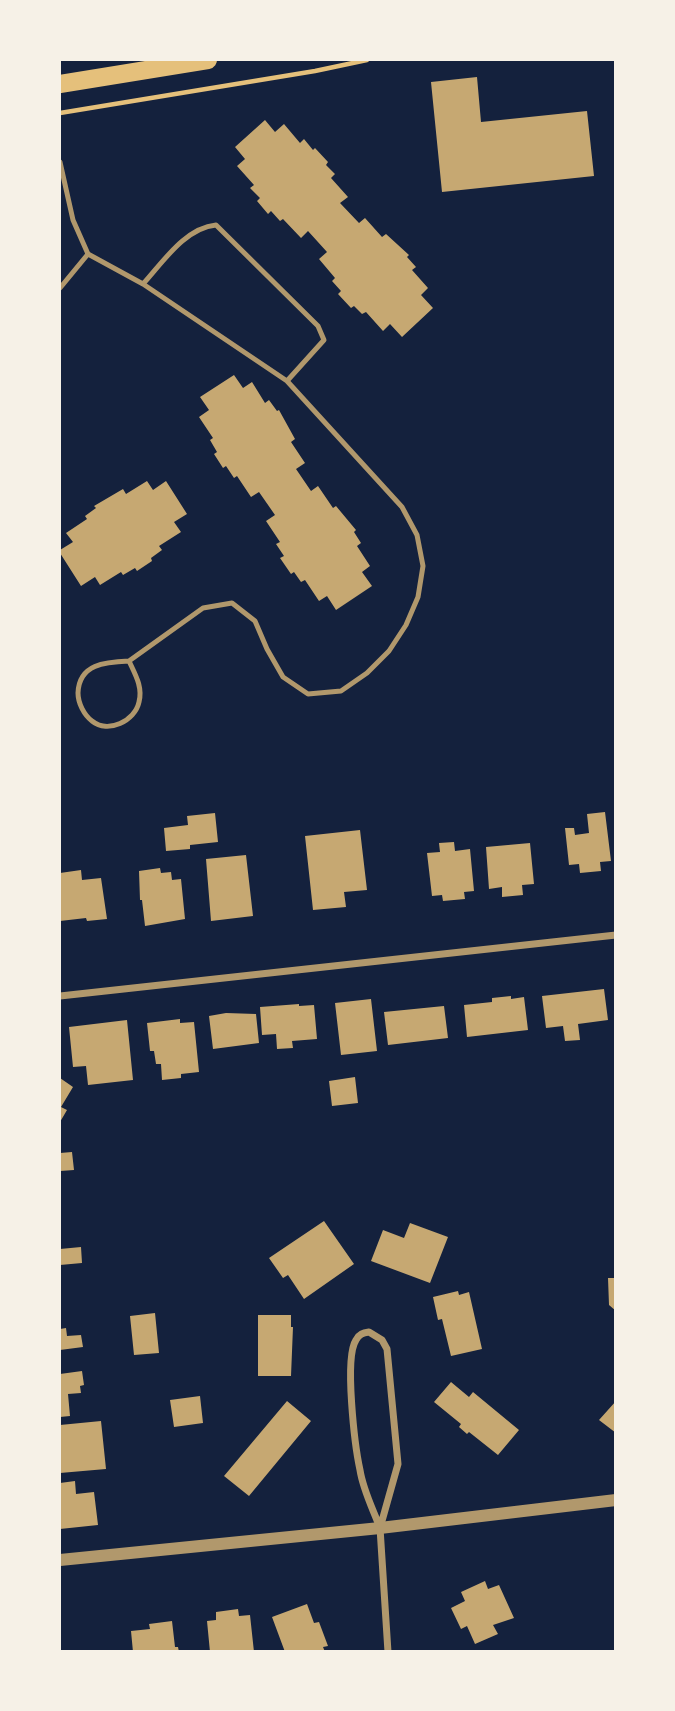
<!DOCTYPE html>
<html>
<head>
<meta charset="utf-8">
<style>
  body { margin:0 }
  #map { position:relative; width:675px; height:1711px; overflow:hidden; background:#14213d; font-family:"Archivo Narrow",sans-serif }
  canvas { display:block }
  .frame { position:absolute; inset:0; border:61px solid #f6f1e7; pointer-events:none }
</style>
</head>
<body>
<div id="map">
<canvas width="675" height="1711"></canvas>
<div class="frame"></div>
</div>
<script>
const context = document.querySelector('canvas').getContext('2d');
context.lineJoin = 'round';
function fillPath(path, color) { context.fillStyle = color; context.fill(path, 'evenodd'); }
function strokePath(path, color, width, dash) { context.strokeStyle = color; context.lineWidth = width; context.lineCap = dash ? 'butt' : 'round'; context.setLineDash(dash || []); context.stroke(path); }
const building = new Path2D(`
  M477,77L481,122L587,111L594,176L442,192L431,82Z
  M265,120L275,132L284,124L300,143L304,139L313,150L315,148L328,162L326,165L335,174L331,178L348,197L340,203L359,223L365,218L382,237L386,234L409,255L407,257L416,267L412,270L428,288L421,295L433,308L402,337L390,324L383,331L366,312L362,314L354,306L351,308L338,294L341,291L332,281L335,278L319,259L327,252L308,231L301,238L283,219L280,221L271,211L268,214L257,201L260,198L250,188L254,185L237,166L245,159L235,147Z
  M234,375L243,388L252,382L265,403L269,400L277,411L279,410L295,439L291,442L305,463L296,469L311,491L318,486L333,508L336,506L356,530L354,532L361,543L357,546L370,566L362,572L372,586L336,610L327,596L319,601L305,580L301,582L294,572L291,574L280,558L284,556L276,544L280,542L266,521L275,515L259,492L251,497L237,476L234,478L226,466L223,468L214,454L217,452L210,440L213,438L199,417L209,410L200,397Z
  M147,481L153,490L166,481L187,514L174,522L181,532L159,546L162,550L151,558L152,561L137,571L135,568L123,575L121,572L100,585L95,577L81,586L60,553V550L73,542L66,533L87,519L85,516L96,508L94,506L123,489L126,494Z
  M605,812L611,861L600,862L601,871L580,873L579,864L569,865L565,828H574L575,835L589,833L587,814Z
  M215,813L218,842L190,845V849L166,851L164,828L188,825L187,816Z
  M360,830L367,890L344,892L346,907L313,910L305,836Z
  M454,842L455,851L470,849L474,891L464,892L465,899L443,901L442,895L432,896L427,853L440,852L439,843Z
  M530,843L534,884L522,885L523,895L502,897V887L489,889L486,847Z
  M246,855L253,916L211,921L206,859Z
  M160,868L161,873L171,872L172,880L181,879L185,919L145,926L142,900H140L139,871Z
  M81,870L82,880L101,878L107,919L87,921L86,918L60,921V873Z
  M604,989L608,1020L578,1024L580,1040L565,1041L563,1026L546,1028L542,996Z
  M511,996V999L524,997L528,1030L467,1037L464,1005L492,1002V998Z
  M371,999L377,1051L341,1055L335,1003Z
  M299,1004V1006L314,1005L317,1039L292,1041L293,1048L277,1049L276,1034L262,1035L260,1007Z
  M444,1006L448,1038L388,1045L384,1012Z
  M226,1013L256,1014L259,1043L213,1049L209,1016Z
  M180,1019V1023L194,1022L199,1072L181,1074V1078L162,1080L161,1064H156L154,1051H150L147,1023Z
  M127,1020L133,1080L88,1085L86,1066L73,1067L69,1027Z
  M355,1077L358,1103L332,1106L329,1081Z
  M60,1078L73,1087L61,1107L67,1110L60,1122Z
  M72,1152L74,1170L60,1171V1153Z
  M324,1221L354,1264L304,1299L288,1275L283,1278L269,1258Z
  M410,1223L448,1237L430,1283L371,1261L383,1230L404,1238Z
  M81,1247L82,1263L60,1265V1249Z
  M608,1278H616V1311L609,1305Z
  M458,1291L459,1295L469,1292L482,1349L451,1356L442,1319L438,1320L433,1297Z
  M155,1313L159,1353L134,1355L130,1316Z
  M258,1315H291V1327H293L291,1376H258Z
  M66,1328L67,1336L81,1335L83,1347L60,1350V1329Z
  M82,1371L84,1385L80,1386L81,1393L68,1394L70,1416L60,1417V1374Z
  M451,1382L469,1397L473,1392L519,1430L498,1455L469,1432L467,1434L459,1427L461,1424L434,1402Z
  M200,1396L203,1423L174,1427L170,1400Z
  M287,1401L311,1421L249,1496L224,1476Z
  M616,1401V1433L599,1420Z
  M101,1421L106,1469L60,1473V1425Z
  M75,1481L76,1494L94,1492L98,1525L60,1529V1483Z
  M485,1581L488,1589L499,1585L514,1618L493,1625L498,1634L475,1644L467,1626L461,1629L451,1608L465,1601L461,1592Z
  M307,1604L314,1623L319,1622L328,1646L323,1647L325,1652H285L272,1617Z
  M238,1609L239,1616L250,1615L254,1652H210L207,1621L216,1620V1612Z
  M172,1621L175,1647H178L179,1652H133L131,1631L150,1629L149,1624Z`);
const path = new Path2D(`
  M60,113L315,71L367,60`);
const service = new Path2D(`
  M60,162L73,220L88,254L143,284L287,381L402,507L417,535L423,566L418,597L406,625L389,651L367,673L341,691L308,694L283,677L267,649L255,621L232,603L203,608L129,661
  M143,284C163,262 185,228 216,225L318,326L324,340L287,381
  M60,288L88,254
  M129,661C135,674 143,687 139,702C135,721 108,734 92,721C84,715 78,703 78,693C79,664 105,662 129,661Z`);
const minor = new Path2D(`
  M60,996L616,935
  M369,1332L382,1340L387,1349L398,1464L380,1528C373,1509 363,1490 360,1470C355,1447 344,1358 356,1340C359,1334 363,1333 369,1332Z
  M380,1528L388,1652`);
const tertiary = new Path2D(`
  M60,1560L380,1528L616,1500`);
const primary = new Path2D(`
  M60,84L208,60`);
fillPath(building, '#c6a872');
strokePath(path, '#e5c07b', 4.5);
strokePath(service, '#b1986c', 5);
strokePath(minor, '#b1986c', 7);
strokePath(tertiary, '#b1986c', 12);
strokePath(primary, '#e5c07b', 18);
</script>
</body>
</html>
